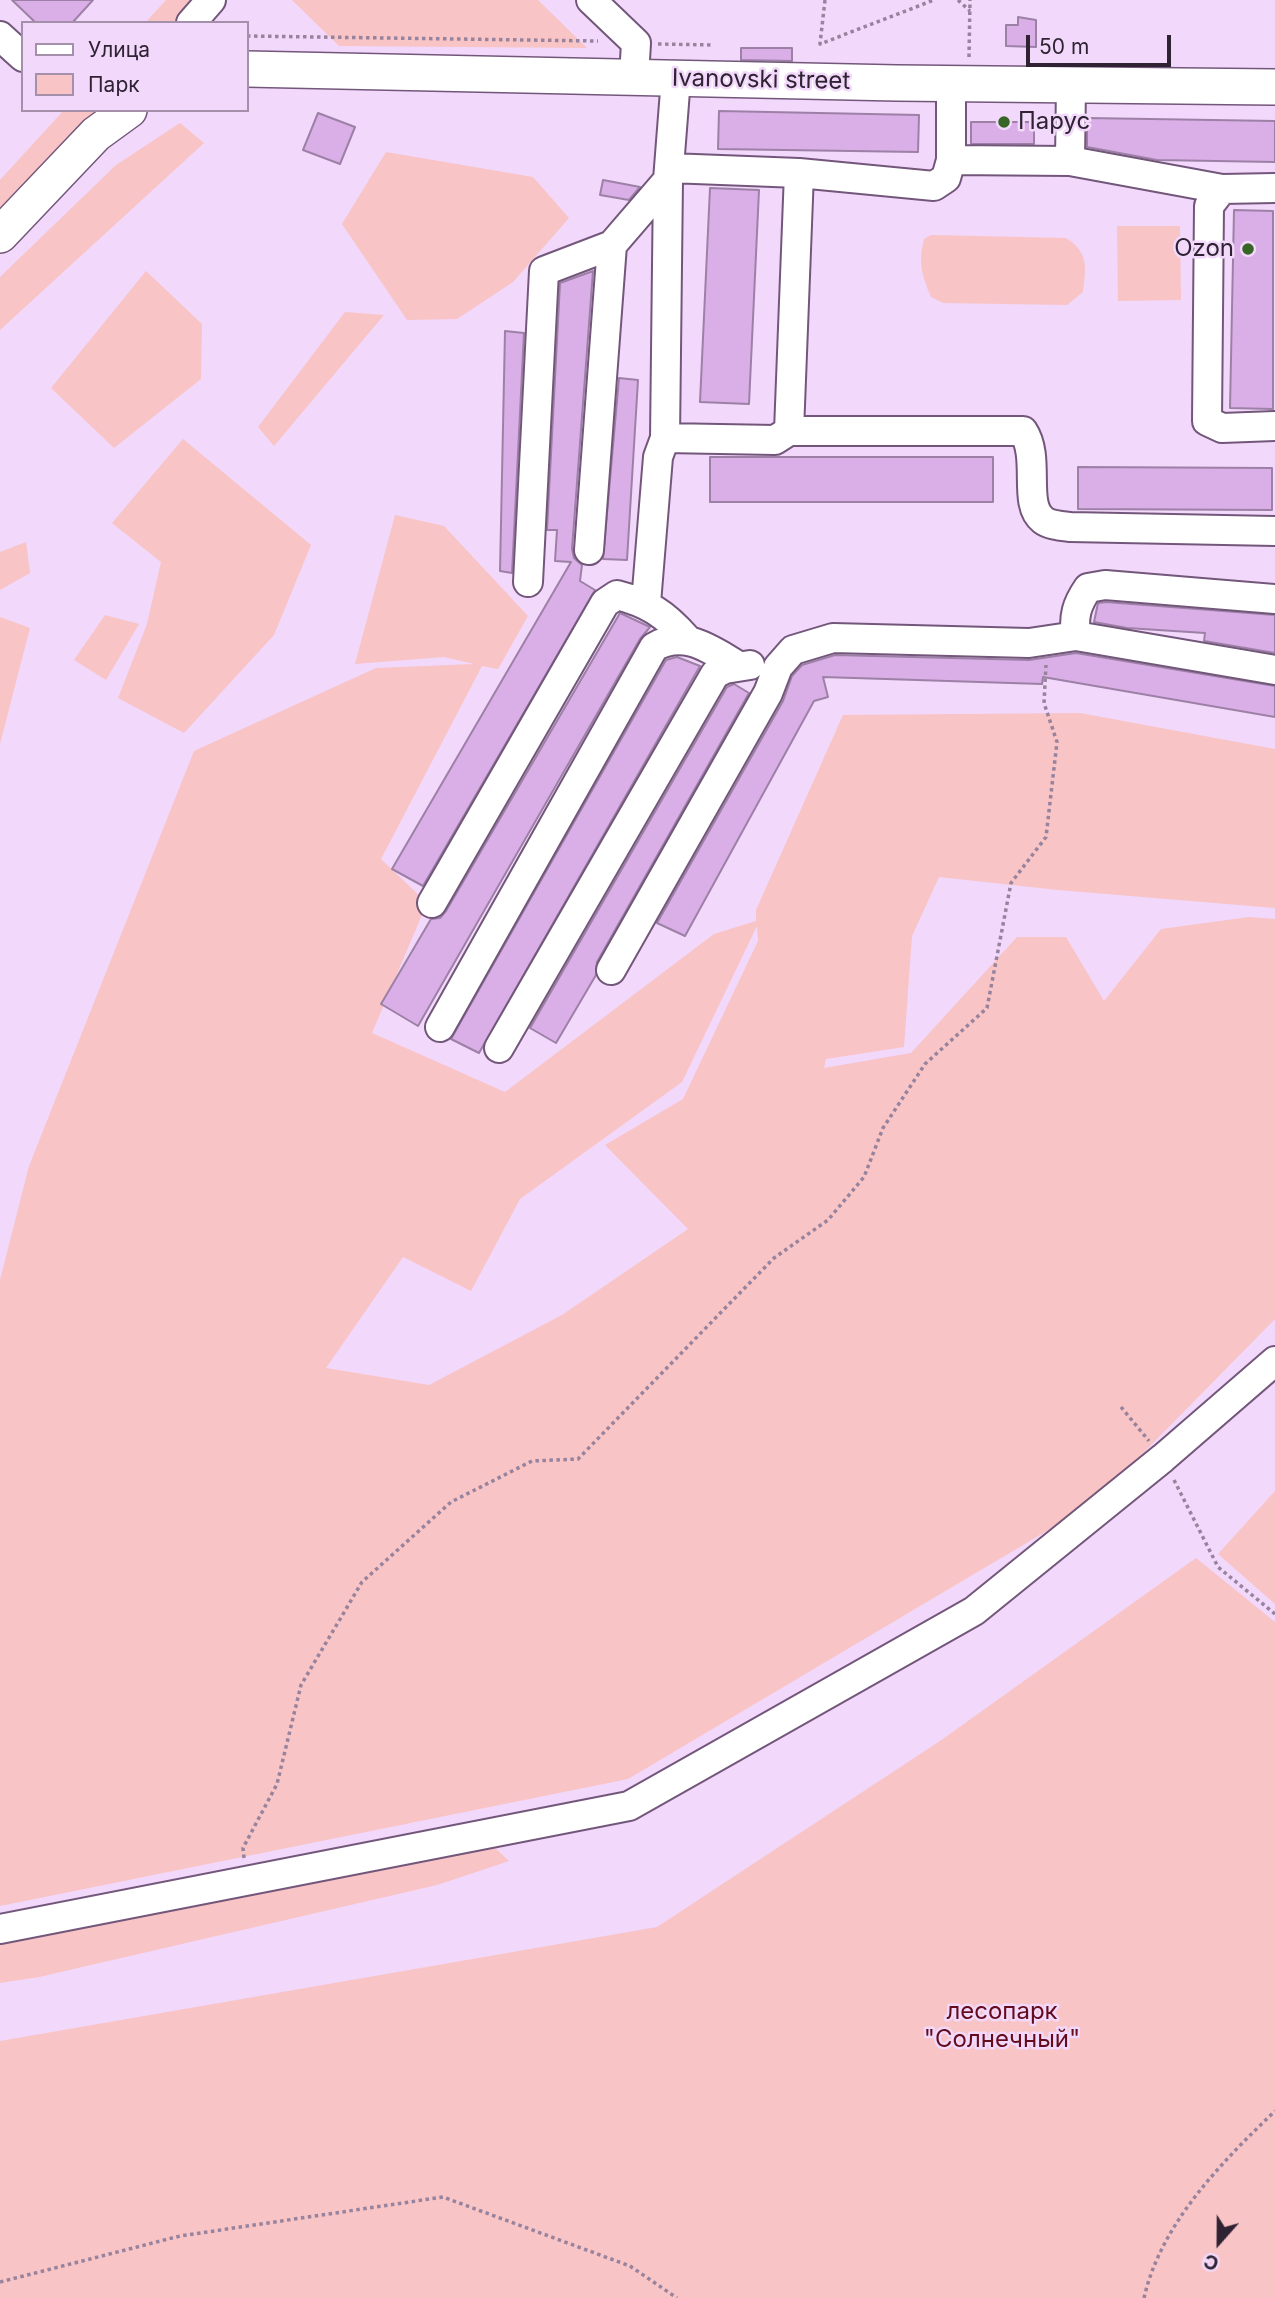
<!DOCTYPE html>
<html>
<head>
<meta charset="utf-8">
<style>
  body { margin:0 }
  #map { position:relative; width:1275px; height:2298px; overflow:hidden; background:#f2d8fa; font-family:Inter,sans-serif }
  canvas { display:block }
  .legend { position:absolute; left:21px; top:21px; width:228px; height:91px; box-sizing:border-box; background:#f2d8fa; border:2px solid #a490aa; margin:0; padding:9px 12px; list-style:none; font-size:21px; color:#2f2333 }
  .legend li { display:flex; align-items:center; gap:14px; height:35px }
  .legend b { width:35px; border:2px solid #a490aa }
  .north { position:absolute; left:1184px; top:2207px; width:70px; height:70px; -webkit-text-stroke:5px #f2d8fa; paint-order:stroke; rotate:201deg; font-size:19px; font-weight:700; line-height:28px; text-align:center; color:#2f2333 }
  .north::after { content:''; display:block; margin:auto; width:24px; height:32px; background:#2f2333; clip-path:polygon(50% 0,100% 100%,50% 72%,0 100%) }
  .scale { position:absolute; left:1026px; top:35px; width:145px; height:32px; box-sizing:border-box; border:4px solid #2f2333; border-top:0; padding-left:9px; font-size:21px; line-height:24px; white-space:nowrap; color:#2f2333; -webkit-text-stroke:5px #f2d8fa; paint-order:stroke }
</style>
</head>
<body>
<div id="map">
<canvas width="1275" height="2298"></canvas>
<ul class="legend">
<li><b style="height:9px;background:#fff"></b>Улица</li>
<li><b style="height:19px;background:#f8c4c5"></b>Парк</li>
</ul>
<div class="north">С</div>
<div class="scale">50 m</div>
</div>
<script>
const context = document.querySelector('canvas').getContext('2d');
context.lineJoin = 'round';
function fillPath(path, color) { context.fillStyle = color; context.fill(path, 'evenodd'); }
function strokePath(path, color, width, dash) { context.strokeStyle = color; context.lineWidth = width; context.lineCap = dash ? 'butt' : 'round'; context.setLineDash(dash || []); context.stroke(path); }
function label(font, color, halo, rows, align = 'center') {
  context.font = font + ' Inter,sans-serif'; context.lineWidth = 5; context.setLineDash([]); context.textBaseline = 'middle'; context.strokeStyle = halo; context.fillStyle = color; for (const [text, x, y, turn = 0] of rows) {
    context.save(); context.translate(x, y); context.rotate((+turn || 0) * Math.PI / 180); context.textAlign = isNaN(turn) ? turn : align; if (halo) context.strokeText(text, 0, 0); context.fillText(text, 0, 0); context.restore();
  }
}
const green = new Path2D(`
  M166,0H199L178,23H145Z
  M292,0H538L587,48L339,46Z
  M64,110H96L0,212V180Z
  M180,123L204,143L0,330V277L116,165Z
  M386,152L533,177L569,218L513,282L457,319L407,320L342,224Z
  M1117,226H1180L1181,300L1118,301Z
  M931,235L1066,238C1089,252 1086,268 1083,292L1067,305L943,303L931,297C922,275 918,264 924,239Z
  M146,271L202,324L201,379L114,448L51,388Z
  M345,312L384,315L274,446L258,427Z
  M183,439L311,545L274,635L184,733L118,698L147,624L161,562L112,523Z
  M395,515L444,526L528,616L498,669L482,666L381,859L427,903L372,1033L505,1092L714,934L756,921V910L843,715L1080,713L1275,749V908L1058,890L939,877L912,936L904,1047L826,1059L824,1068L911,1053L1017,937H1066L1104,1001L1161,929L1249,917L1275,919V1319L1094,1503L628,1779L0,1906V1280L29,1166L194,751L376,668L474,664L444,657L355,664ZM757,926L758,941L683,1099L605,1145L688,1229L562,1315L429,1385L326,1368L403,1257L471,1291L520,1199L682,1082Z
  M26,542L30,573L0,590V552Z
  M105,615L139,624L106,680L74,660Z
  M0,617L30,628L0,744Z
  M1275,1491V1604L1218,1554Z
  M1196,1558L1275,1622V2298H0V2041L657,1927L940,1741Z
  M493,1846L509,1861L437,1885L39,1977L0,1983V1942Z`);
const building = new Path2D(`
  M12,0H93L72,23H36Z
  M1018,17L1036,20V47L1006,46V25H1018Z
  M741,48H792V61L741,60Z
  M719,111L919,115L918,152L718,149Z
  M318,113L355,127L340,164L303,150Z
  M1087,118L1275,121V162L1157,160L1087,147Z
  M971,122H1034V144H971Z
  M603,180L640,187L629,200L600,195Z
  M710,188L759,190L749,404L700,402Z
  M1234,210L1273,211V409L1230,408Z
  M593,271L572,549L574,558L582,565L580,581L595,590L423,886L392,869L571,562L555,561L557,530H547L560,283Z
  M505,331L524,333L512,573L500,571Z
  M619,378L638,380L627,560L603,559Z
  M710,457H993V502H710Z
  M1078,467L1272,468V510L1078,509Z
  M1106,602L1275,615V653L1204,641L1205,633L1127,628L1094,622L1098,603Z
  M620,613L650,627L640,639L418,1026L381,1004L431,919L440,918L446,911Z
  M1076,653L1275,686V717L1043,677L1042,684L823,677L828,697L814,701L685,936L657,923L783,701L792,676L802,665L835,655L1029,660Z
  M677,657L700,666L479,1053L451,1039L666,660Z
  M734,684L749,693L597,962L596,975L556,1043L530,1028L727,687Z`);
const path = new Path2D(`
  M825,0L820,44L934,0
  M958,0L970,11
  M247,36L598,41
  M658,44L714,45
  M969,57L970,0
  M1121,1407L1149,1441
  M1174,1480L1218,1567L1275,1614
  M244,1858L243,1848L277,1784L301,1685L362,1582L451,1502L532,1461L578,1459L774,1258L828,1220L864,1177L883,1128L925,1064L987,1008L1011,883L1046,837L1057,742L1044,703L1046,665
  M0,2282L180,2236L443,2197L630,2266L677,2298
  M1144,2298C1161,2223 1222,2162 1275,2111`);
const minor = new Path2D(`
  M591,0L636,43L634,77
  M191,23L211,0
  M0,36L23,57
  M951,84V160
  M1070,161L1071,84
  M669,168L799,173L934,186L946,178L951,160L1070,161L1222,189
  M1275,188L1222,189L1209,206L1207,421L1222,428L1275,426
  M789,431H1023C1041,458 1022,504 1043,520C1049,525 1062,526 1070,527L1275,531
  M665,438L668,180L676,78
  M589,550L612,245
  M528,582L544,271L612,245L668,180
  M646,603L658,457L665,438L775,440L789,431L799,173
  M1076,636C1073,616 1077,604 1088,588L1105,585L1275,599
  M432,903L605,603L617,595C648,603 665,614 686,638
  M611,970L768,693L778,667L793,650L833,638L1029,643L1076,636L1275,670
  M440,1027L654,647C685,629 711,650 739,666
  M499,1048L715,674L725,669L750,665
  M0,1929L629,1806L974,1611L1163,1458L1275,1361`);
const major = new Path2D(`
  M247,69L897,83L1275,87
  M0,235L96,134L129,110`);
const markers = [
  [1004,122,7,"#366525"],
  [1248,249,7,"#366525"]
];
const streetNames = [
  ["Ivanovski street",761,80,1]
];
const poiNames = [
  ["Парус",1018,122],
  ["Ozon",1234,249,"right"]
];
const parkNames = [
  ["лесопарк",1002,2012],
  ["\"Солнечный\"",1002,2040]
];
fillPath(green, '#f8c4c5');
fillPath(building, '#daafe7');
strokePath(building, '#9d80a6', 2);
strokePath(minor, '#73577b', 32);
strokePath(major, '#73577b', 38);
strokePath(path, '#97839d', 3.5, [3.5, 3.5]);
strokePath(minor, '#fff', 28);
strokePath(major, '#fff', 35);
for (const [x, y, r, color] of markers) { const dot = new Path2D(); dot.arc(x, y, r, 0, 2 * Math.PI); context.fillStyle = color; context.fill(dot); strokePath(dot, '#f2d8fa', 2.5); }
label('24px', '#2f2333', '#f2d8fa', streetNames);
label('24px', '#2f2333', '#f2d8fa', poiNames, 'left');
label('24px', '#640c1c', '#f2d8fa', parkNames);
</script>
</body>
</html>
